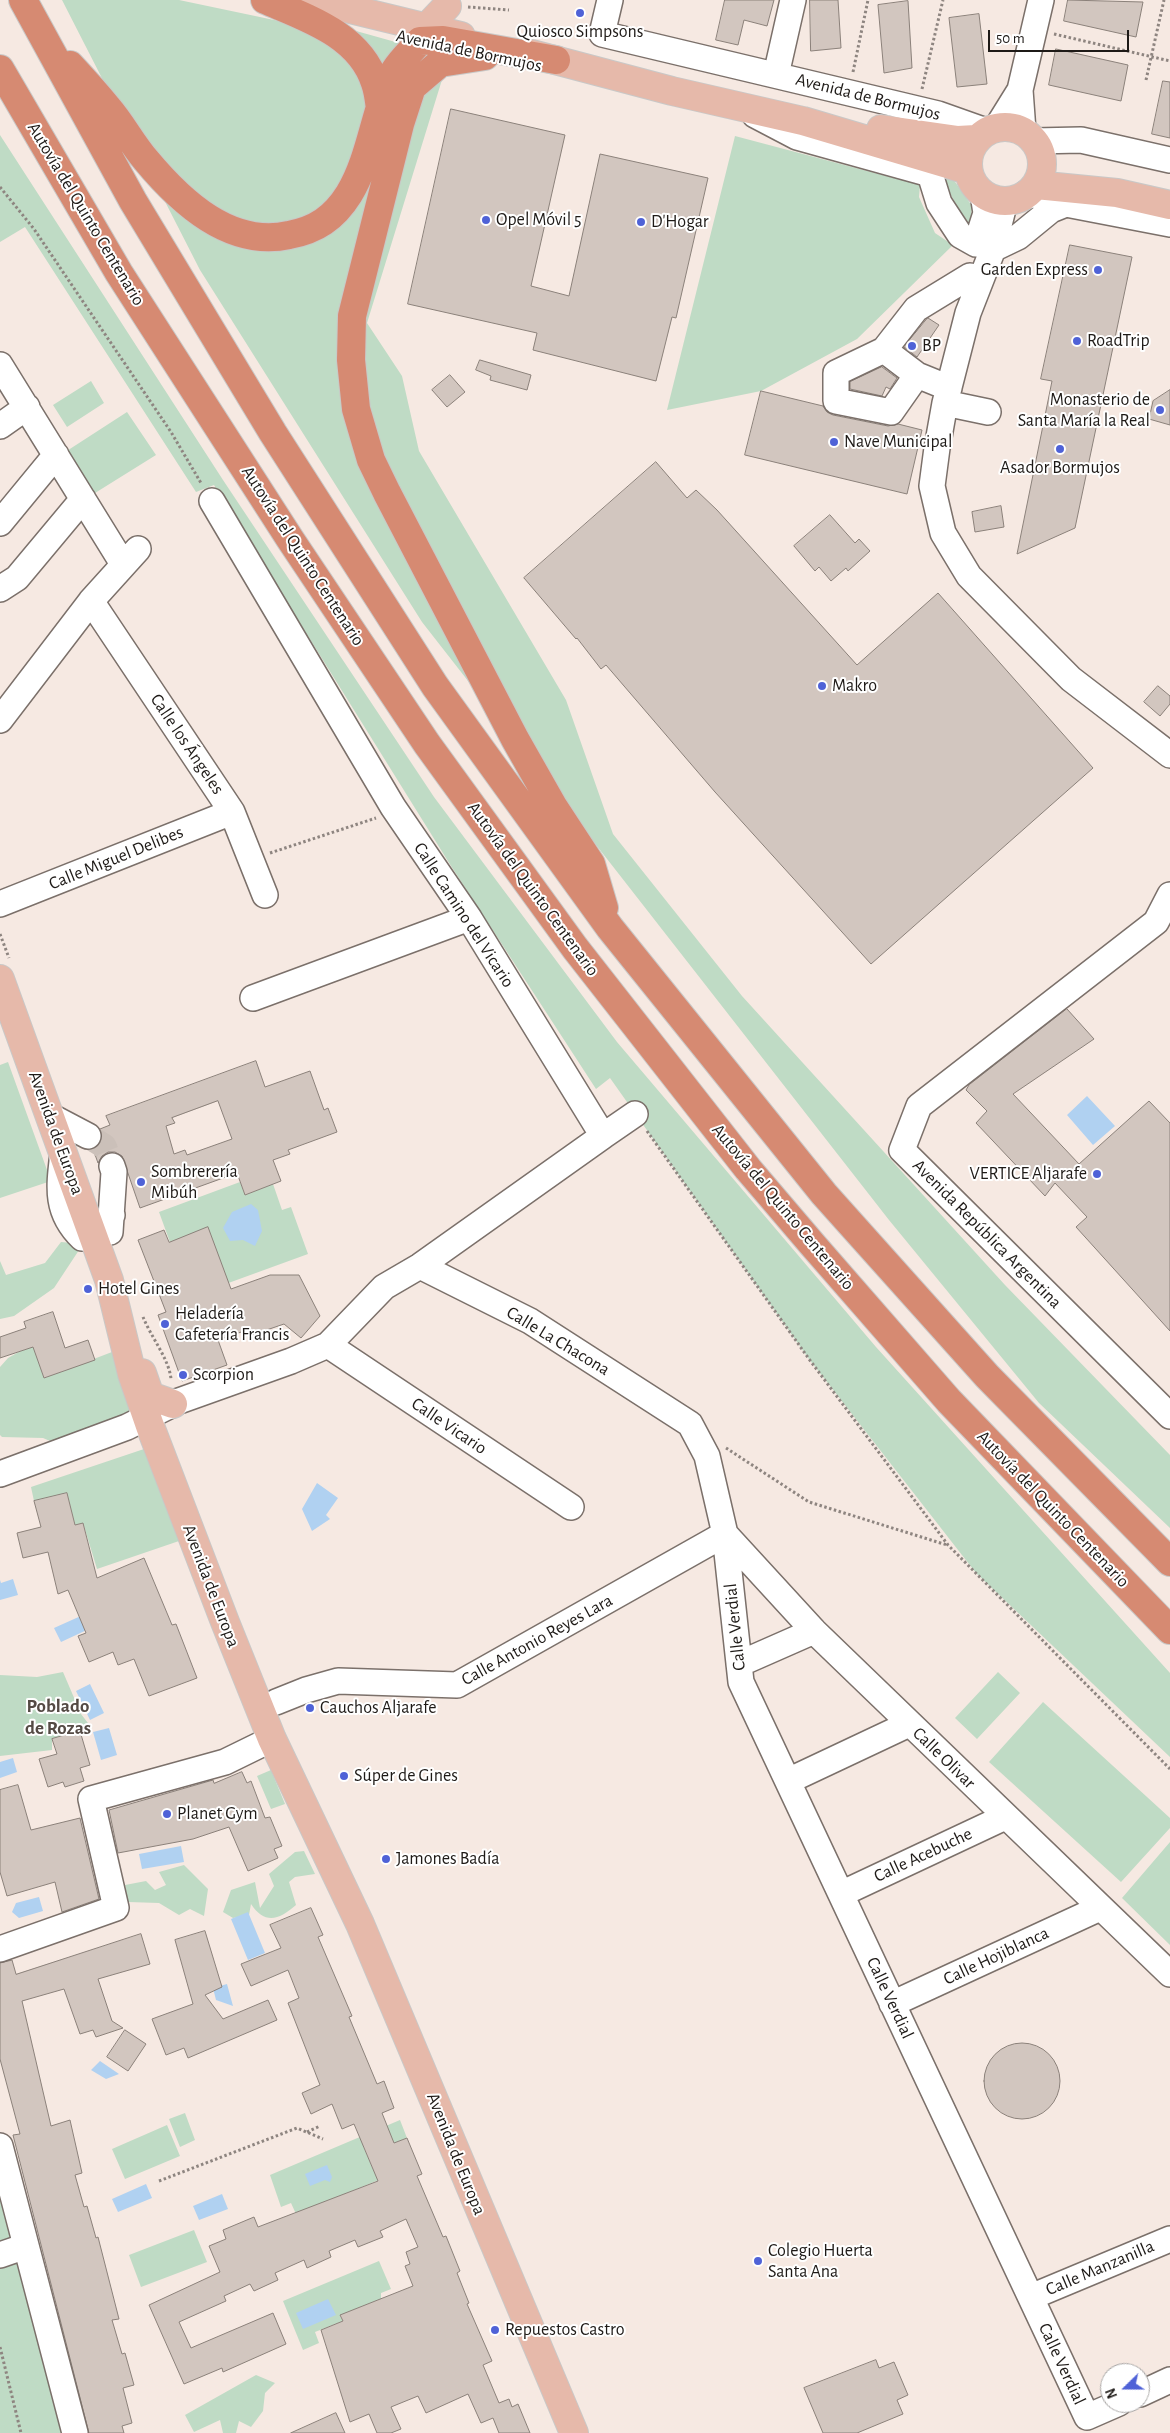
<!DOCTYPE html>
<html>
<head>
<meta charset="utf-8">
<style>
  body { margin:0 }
  #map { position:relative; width:1170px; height:2433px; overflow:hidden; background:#f6e9e2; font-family:"Alegreya Sans",sans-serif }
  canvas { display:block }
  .north { position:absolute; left:1100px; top:2363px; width:50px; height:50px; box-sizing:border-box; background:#fff; border:1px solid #a5a3a2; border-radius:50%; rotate:248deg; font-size:14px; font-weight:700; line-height:20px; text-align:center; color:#1e1a17 }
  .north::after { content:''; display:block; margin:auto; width:18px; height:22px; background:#4f62d7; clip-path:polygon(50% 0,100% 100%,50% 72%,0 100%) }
  .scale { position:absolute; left:988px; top:30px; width:141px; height:22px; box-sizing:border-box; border:2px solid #1e1a17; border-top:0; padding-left:6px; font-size:15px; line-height:18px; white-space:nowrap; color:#1e1a17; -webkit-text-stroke:4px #fff; paint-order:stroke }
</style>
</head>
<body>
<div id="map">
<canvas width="1170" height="2433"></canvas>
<div class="north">N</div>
<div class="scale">50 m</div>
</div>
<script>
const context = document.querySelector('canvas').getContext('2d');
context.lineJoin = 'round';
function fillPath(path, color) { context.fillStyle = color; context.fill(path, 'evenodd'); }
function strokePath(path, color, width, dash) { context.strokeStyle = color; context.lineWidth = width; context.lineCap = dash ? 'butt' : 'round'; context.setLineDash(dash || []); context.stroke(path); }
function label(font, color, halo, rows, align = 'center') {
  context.font = font + ' "Alegreya Sans",sans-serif'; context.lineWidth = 4; context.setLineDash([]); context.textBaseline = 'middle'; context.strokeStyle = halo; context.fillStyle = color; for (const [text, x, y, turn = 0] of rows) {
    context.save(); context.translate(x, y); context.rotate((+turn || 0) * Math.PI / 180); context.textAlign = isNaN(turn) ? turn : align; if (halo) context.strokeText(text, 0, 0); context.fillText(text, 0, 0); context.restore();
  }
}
const green = new Path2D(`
  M62,0H179L355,37L349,29L449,57L367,323L402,376L419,451L566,700L613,834L742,996L1005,1285L1170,1455V1528L1039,1403L889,1220L422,622L200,270Z
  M0,135L223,480L434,797L617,1042L876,1347L1170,1673V1757L976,1573L809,1359L610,1078L596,1089L451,866L214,485L196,492L25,227L0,242Z
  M735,136L920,185L919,197L935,233L953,245L857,339L761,391L667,410Z
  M946,169L972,206L970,224C955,207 949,188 936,170Z
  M91,381L104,403L67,427L53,405Z
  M127,412L156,455L87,498L59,456Z
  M8,1062L51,1181L0,1198V1065Z
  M240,1182L245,1195L273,1184L282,1210L291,1207L308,1254L190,1297L159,1212Z
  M61,1242L83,1244L54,1288L14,1316L0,1319V1261L6,1275L45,1263Z
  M33,1344L44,1378L112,1352L130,1384L133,1413L76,1452L43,1438L2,1437L0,1435V1367L8,1358Z
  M144,1449L179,1541L97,1569L83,1523L75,1525L67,1493L34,1501L31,1487Z
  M63,1672L81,1714L91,1727L52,1739V1750L0,1756V1675L37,1677Z
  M998,1672L1020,1693L977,1739L955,1718Z
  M1043,1702L1170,1818V1828L1121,1882L989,1762Z
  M271,1770L285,1804L271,1809L257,1776Z
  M1170,1842V1945L1122,1898Z
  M304,1851L315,1874L295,1877L289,1882L296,1905C279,1920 265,1925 251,1904L249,1915L233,1918L223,1912L231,1890L255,1882L260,1908L274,1886L269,1874L295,1852Z
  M184,1865L208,1889L204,1916L190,1909L179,1915L159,1903L128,1902L125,1885L146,1881L155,1890L166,1885L159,1872Z
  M185,2113L195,2140L180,2147L169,2119Z
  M400,2120L407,2138L394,2143L390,2135L363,2146L372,2167L386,2177L296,2214L291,2203L281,2207L270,2175Z
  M167,2125L180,2156L125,2179L112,2149Z
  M0,2183L14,2237L0,2241Z
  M194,2230L207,2262L141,2287L129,2255Z
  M20,2261L64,2433H0V2267Z
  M379,2261L391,2289L381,2293V2299L340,2316L343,2321L315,2332L319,2343L303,2350L283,2301Z
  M256,2375L275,2383L265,2393L263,2411L251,2427L239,2421L236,2433H223L220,2420L194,2432L185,2415Z`);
const water = new Path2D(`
  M1087,1096L1115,1126L1093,1145L1067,1115Z
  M251,1204L258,1210L262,1231L255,1246L243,1240L230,1241L223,1228L232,1212Z
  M317,1483L338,1498L326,1515L330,1519L312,1531L302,1509Z
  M13,1579L18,1595L0,1600V1580L1,1583Z
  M83,1615L89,1629L61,1642L54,1628Z
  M90,1684L104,1713L90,1720L76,1691Z
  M109,1728L117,1755L101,1760L93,1732Z
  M13,1758L17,1772L0,1778V1762Z
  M181,1846L184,1862L142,1869L139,1854Z
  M39,1897L43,1911L19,1918L12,1912L16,1903Z
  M248,1912L265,1953L248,1960L231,1919Z
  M227,1984L233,2006L216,2000L213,1988Z
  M100,2061L119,2074L106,2079L91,2070Z
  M327,2165L332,2177L330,2182L325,2180L310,2186L305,2174Z
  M146,2184L152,2198L118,2212L112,2199Z
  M222,2194L228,2209L199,2220L193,2206Z
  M328,2299L336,2315L303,2329L296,2313Z`);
const building = new Path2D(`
  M725,0H774L767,26L744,20L738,45L716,40Z
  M810,0H838L841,48L811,51Z
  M1068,0L1143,2L1136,37L1064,21Z
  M908,1L912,68L884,73L878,5Z
  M979,14L987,84L957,87L949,18Z
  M1056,49L1128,65L1121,101L1049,85Z
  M1163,81L1170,82V138L1152,134Z
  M451,109L565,135L531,286L569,296L600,154L708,178L676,318L672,317L656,381L533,350L537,333L408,304Z
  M1070,245L1132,257L1075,528L1017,554L1052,381L1041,379Z
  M928,318L939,325L917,357L904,347Z
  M480,360L531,375L527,390L490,380L491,376L476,370Z
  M882,367L897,378L890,389L886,387L882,396L850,389V382Z
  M450,375L465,392L447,407L432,390Z
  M1170,390V425L1149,419L1153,401Z
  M761,391L823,406L827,412L833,415L888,426L898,424L922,430L907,494L745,455Z
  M656,462L687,498L696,490L717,510L857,665L938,593L1093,768L871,964L715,792L606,665L601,669L577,638L576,639L524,578Z
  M1001,506L1004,527L975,532L972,512Z
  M830,515L855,543L859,539L870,551L848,571L846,568L831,581L819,567L815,571L794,546Z
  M1158,686L1170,696V704L1160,716L1144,702Z
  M1067,1009L1094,1039L1013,1094L1079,1164L1149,1101L1170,1123V1331L1076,1227L1087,1217L1055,1183L1045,1196L976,1123L987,1111L966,1090L969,1085Z
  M256,1061L265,1087L310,1071L324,1110L328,1108L337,1132L288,1150L290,1154L273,1160L281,1181L245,1195L237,1173L140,1208L122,1156L115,1152H108L102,1156L98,1163L93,1149L101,1142L100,1129L110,1125L106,1116ZM218,1101L232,1139L187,1155L185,1150L174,1154L166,1126L175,1123L172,1118Z
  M208,1227L231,1289L270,1275H299L320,1316L301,1338L284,1324L252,1335L250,1329L218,1340L227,1365L182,1381L158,1315L166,1312L138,1240L164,1230L169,1242Z
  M53,1312L65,1348L88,1340L95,1360L44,1378L33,1347L0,1358V1337L26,1328L24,1322Z
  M67,1493L75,1525L83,1523L97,1578L144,1558L172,1625L176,1624L197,1678L149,1696L134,1659L118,1665L113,1652L89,1662L78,1636L86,1633L68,1590L58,1594L48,1552L23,1558L17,1533L41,1527L34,1501Z
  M80,1731L90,1765L80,1768L84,1781L65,1787L63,1782L48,1787L39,1759L57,1754L52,1739Z
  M242,1772L247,1783L251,1781L265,1818L270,1817L282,1846L274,1849L278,1858L248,1871L229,1827L193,1839L118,1853L109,1810L213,1780L214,1783Z
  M18,1785L31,1830L80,1818L99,1899L62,1912L55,1882L7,1896L0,1872V1790Z
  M311,1908L323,1935L318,1937L352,2016L349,2017L377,2084L384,2081L394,2108L382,2113L394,2143L407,2138L422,2174L417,2176L443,2237L446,2236L460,2271L457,2273L469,2303L467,2304L492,2361L483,2365L499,2403L509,2399L512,2407L518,2404L530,2433H499L493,2418L481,2423L468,2394L426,2413L418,2396L391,2407L401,2429L391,2433H377L369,2414L350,2422L321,2330L343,2321L340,2315L413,2286L405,2266L410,2264L406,2252L418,2247L406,2219L380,2231L383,2237L358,2247L355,2240L329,2251L331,2257L307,2268L304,2260L275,2273L278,2280L254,2291L250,2284L224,2296L226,2301L179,2322L191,2348L273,2313L286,2344L223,2372L222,2368L184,2384L149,2305L220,2272L209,2246L226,2239L223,2230L254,2217L258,2227L378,2181L354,2124L342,2129L332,2104L311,2114L302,2093L320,2085L288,2003L299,1998L288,1970L251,1986L241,1964L281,1948L270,1925Z
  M205,1931L222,1987L205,1995L223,2019L268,2000L277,2020L188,2058L184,2048L166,2055L152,2019L193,2004L175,1940Z
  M141,1934L150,1964L98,1979L112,2021L123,2028L96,2037L93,2030L80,2034L64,1989L22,2001L51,2126L70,2120L82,2173L75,2175L84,2207L87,2206L96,2238L98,2237L119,2319L112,2320L122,2354L125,2353L134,2385L123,2388L132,2423L122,2426L124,2433H89L13,2135L20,2134L0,2059V1963L12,1960L16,1974Z
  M125,2030L146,2044L128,2071L107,2057Z
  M984 2081a38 38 0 1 1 76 0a38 38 0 1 1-76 0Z
  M876,2360L879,2368L894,2362L908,2395L897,2400L903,2414L857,2433H823L804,2388Z
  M336,2413L345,2433H291Z`);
const minorTunnel = new Path2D(`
  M88,1136L104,1146L112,1166`);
const path = new Path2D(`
  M468,7L509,10
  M1054,34L1170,61
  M853,72L868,0
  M1146,80L1164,0
  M922,89L943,0
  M0,187L34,229L171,432L201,483
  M270,853L376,818
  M0,934L9,958
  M647,1131L809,1359L948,1545L1170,1769
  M143,1317C151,1337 169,1359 171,1379
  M726,1448L809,1502L947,1545
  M307,2132L320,2126
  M159,2181L297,2128L323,2139
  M0,2347L21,2433`);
const minor = new Path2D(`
  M610,0L602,34L938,114L986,131
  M776,75L793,0
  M1020,90L1023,131
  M755,115L797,137L930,174L939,203L960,235L976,244
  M997,127L1020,90L1041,0
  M1034,141L1081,140L1170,160
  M1027,193L1066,204L1170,224
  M1005,201L993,249L968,313L945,403L937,448L932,486L943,533L969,576L1071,679L1170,755
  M977,241L986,213L983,194
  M993,249L1018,237L1051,210L1066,204
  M884,350L836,373V401L891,412L917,375
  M0,365L123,564
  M949,388L917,375L884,350L916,309L970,276
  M945,403L988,412
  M0,426L27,407
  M0,523L56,455
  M0,589L17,578L83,499
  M91,601L232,812L265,895
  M0,720L91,601L138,549
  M1170,895L1156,922L919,1106L902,1150L1170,1416
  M0,904L232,812
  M253,998L469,918
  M50,1116L88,1136
  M603,1136L635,1114
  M63,1153C59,1187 55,1212 82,1238L93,1235L112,1215
  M110,1232L114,1172L112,1166
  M420,1266L530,1321L690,1424L707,1456L725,1534L741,1682L1087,2417L1119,2403
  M328,1345L571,1507
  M0,1474L127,1427L179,1401L291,1361L328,1345L384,1287L420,1266L603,1136L469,918L393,807L212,501
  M725,1534L814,1631L1170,1974
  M739,1664L814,1631
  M276,1702L306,1690L338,1681L457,1685L725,1534
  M788,1781L909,1724
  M841,1894L1005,1817
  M0,1949L116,1908L91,1799L225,1762L272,1739
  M892,2004L1100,1908
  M0,2146L75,2433
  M0,2255L26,2246
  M1031,2297L1170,2239
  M1140,2394L1170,2380`);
const major = new Path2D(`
  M290,0L333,5L461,36
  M411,31L427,27L447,6
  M532,54L672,91L803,121L968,170
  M968 164a37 37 0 1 1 74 0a37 37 0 1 1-74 0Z
  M881,129L958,140L976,139
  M1036,185L1117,193L1170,205
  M0,979L109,1280L132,1374L150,1426L225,1622L272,1739L360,1924L574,2433
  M142,1373L150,1396L173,1404`);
const highway = new Path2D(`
  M23,0L133,201L273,433L435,686L610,928L824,1194L987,1376L1170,1562
  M265,0C307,18 360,35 375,83C378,91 379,101 380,109
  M485,56L440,63L412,87L400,124L352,316L351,360L356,409L371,460L387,493L515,739L553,806L591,864L604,908
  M70,65C83,79 96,93 108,108C122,124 132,144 146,160C181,202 230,248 289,235C316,230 334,218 349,194C372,156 374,109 395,70C401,60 412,50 420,41L443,40L556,60
  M0,69L119,273L290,539L427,744L575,948L748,1169L812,1244L949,1401L1170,1630`);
const markers = [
  [580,13,5,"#4f62d7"],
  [486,220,5,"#4f62d7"],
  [641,222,5,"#4f62d7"],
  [1098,270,5,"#4f62d7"],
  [1077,341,5,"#4f62d7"],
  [912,346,5,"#4f62d7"],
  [1160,410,5,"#4f62d7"],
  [834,442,5,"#4f62d7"],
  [1060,449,5,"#4f62d7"],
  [822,686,5,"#4f62d7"],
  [1097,1174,5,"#4f62d7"],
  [141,1182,5,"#4f62d7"],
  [88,1289,5,"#4f62d7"],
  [165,1324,5,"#4f62d7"],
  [183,1375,5,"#4f62d7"],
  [310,1708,5,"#4f62d7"],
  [344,1776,5,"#4f62d7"],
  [167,1814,5,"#4f62d7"],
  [386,1859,5,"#4f62d7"],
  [758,2261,5,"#4f62d7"],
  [495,2330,5,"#4f62d7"]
];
const poiNames = [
  ["Quiosco Simpsons",580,32,"center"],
  ["Opel Móvil 5",496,220],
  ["D'Hogar",651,222],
  ["Garden Express",1088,270,"right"],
  ["RoadTrip",1087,341],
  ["BP",922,346],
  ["Monasterio de",1150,400,"right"],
  ["Santa María la Real",1150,421,"right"],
  ["Nave Municipal",844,442],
  ["Asador Bormujos",1060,468,"center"],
  ["Makro",832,686],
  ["Sombrerería",151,1172],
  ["Mibúh",151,1193],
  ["VERTICE Aljarafe",1087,1174,"right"],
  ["Hotel Gines",98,1289],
  ["Heladería",175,1314],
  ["Cafetería Francis",175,1335],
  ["Scorpion",193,1375],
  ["Cauchos Aljarafe",320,1708],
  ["Súper de Gines",354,1776],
  ["Planet Gym",177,1814],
  ["Jamones Badía",396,1859],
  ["Colegio Huerta",768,2251],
  ["Santa Ana",768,2272],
  ["Repuestos Castro",505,2330]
];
const streetNames = [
  ["Avenida de Bormujos",469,51,12],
  ["Avenida de Bormujos",868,97,14],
  ["Autovía del Quinto Centenario",86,214,59],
  ["Autovía del Quinto Centenario",303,556,57],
  ["Calle los Ángeles",187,744,56],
  ["Calle Miguel Delibes",116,858,-22],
  ["Autovía del Quinto Centenario",533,889,54],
  ["Calle Camino del Vicario",464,915,57],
  ["Avenida de Europa",56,1133,70],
  ["Autovía del Quinto Centenario",783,1207,50],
  ["Avenida República Argentina",987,1234,45],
  ["Calle La Chacona",558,1341,31],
  ["Calle Vicario",449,1426,34],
  ["Autovía del Quinto Centenario",1053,1509,46],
  ["Avenida de Europa",211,1586,69],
  ["Calle Verdial",735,1627,-96],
  ["Calle Antonio Reyes Lara",537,1640,-29],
  ["Calle Olivar",944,1758,44],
  ["Calle Acebuche",923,1855,-25],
  ["Calle Hojiblanca",996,1956,-25],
  ["Calle Verdial",890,1998,65],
  ["Avenida de Europa",456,2154,68],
  ["Calle Manzanilla",1100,2268,-23],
  ["Calle Verdial",1062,2364,65]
];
const neighbourhoodNames = [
  ["Poblado",58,1706],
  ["de Rozas",58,1728]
];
fillPath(green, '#bfdbc5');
fillPath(water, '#b0d1f1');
fillPath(building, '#d2c6bf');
strokePath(building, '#8b817a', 1);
strokePath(minorTunnel, '#cbc0b9', 25, [25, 12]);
strokePath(minor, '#7b706a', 28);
strokePath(major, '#c9c8c7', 30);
strokePath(highway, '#c9c8c7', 30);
strokePath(path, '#8e8580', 3, [2.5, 2.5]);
strokePath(minor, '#fff', 25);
strokePath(major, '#e6b9aa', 28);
strokePath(highway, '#d68a72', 28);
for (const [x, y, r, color] of markers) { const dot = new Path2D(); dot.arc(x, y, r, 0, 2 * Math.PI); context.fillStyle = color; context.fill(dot); strokePath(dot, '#fff', 2); }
label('18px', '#1e1a17', '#fff', poiNames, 'left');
label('18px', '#1e1a17', '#fff', streetNames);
label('bold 19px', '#544a44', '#fff', neighbourhoodNames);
</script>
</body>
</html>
